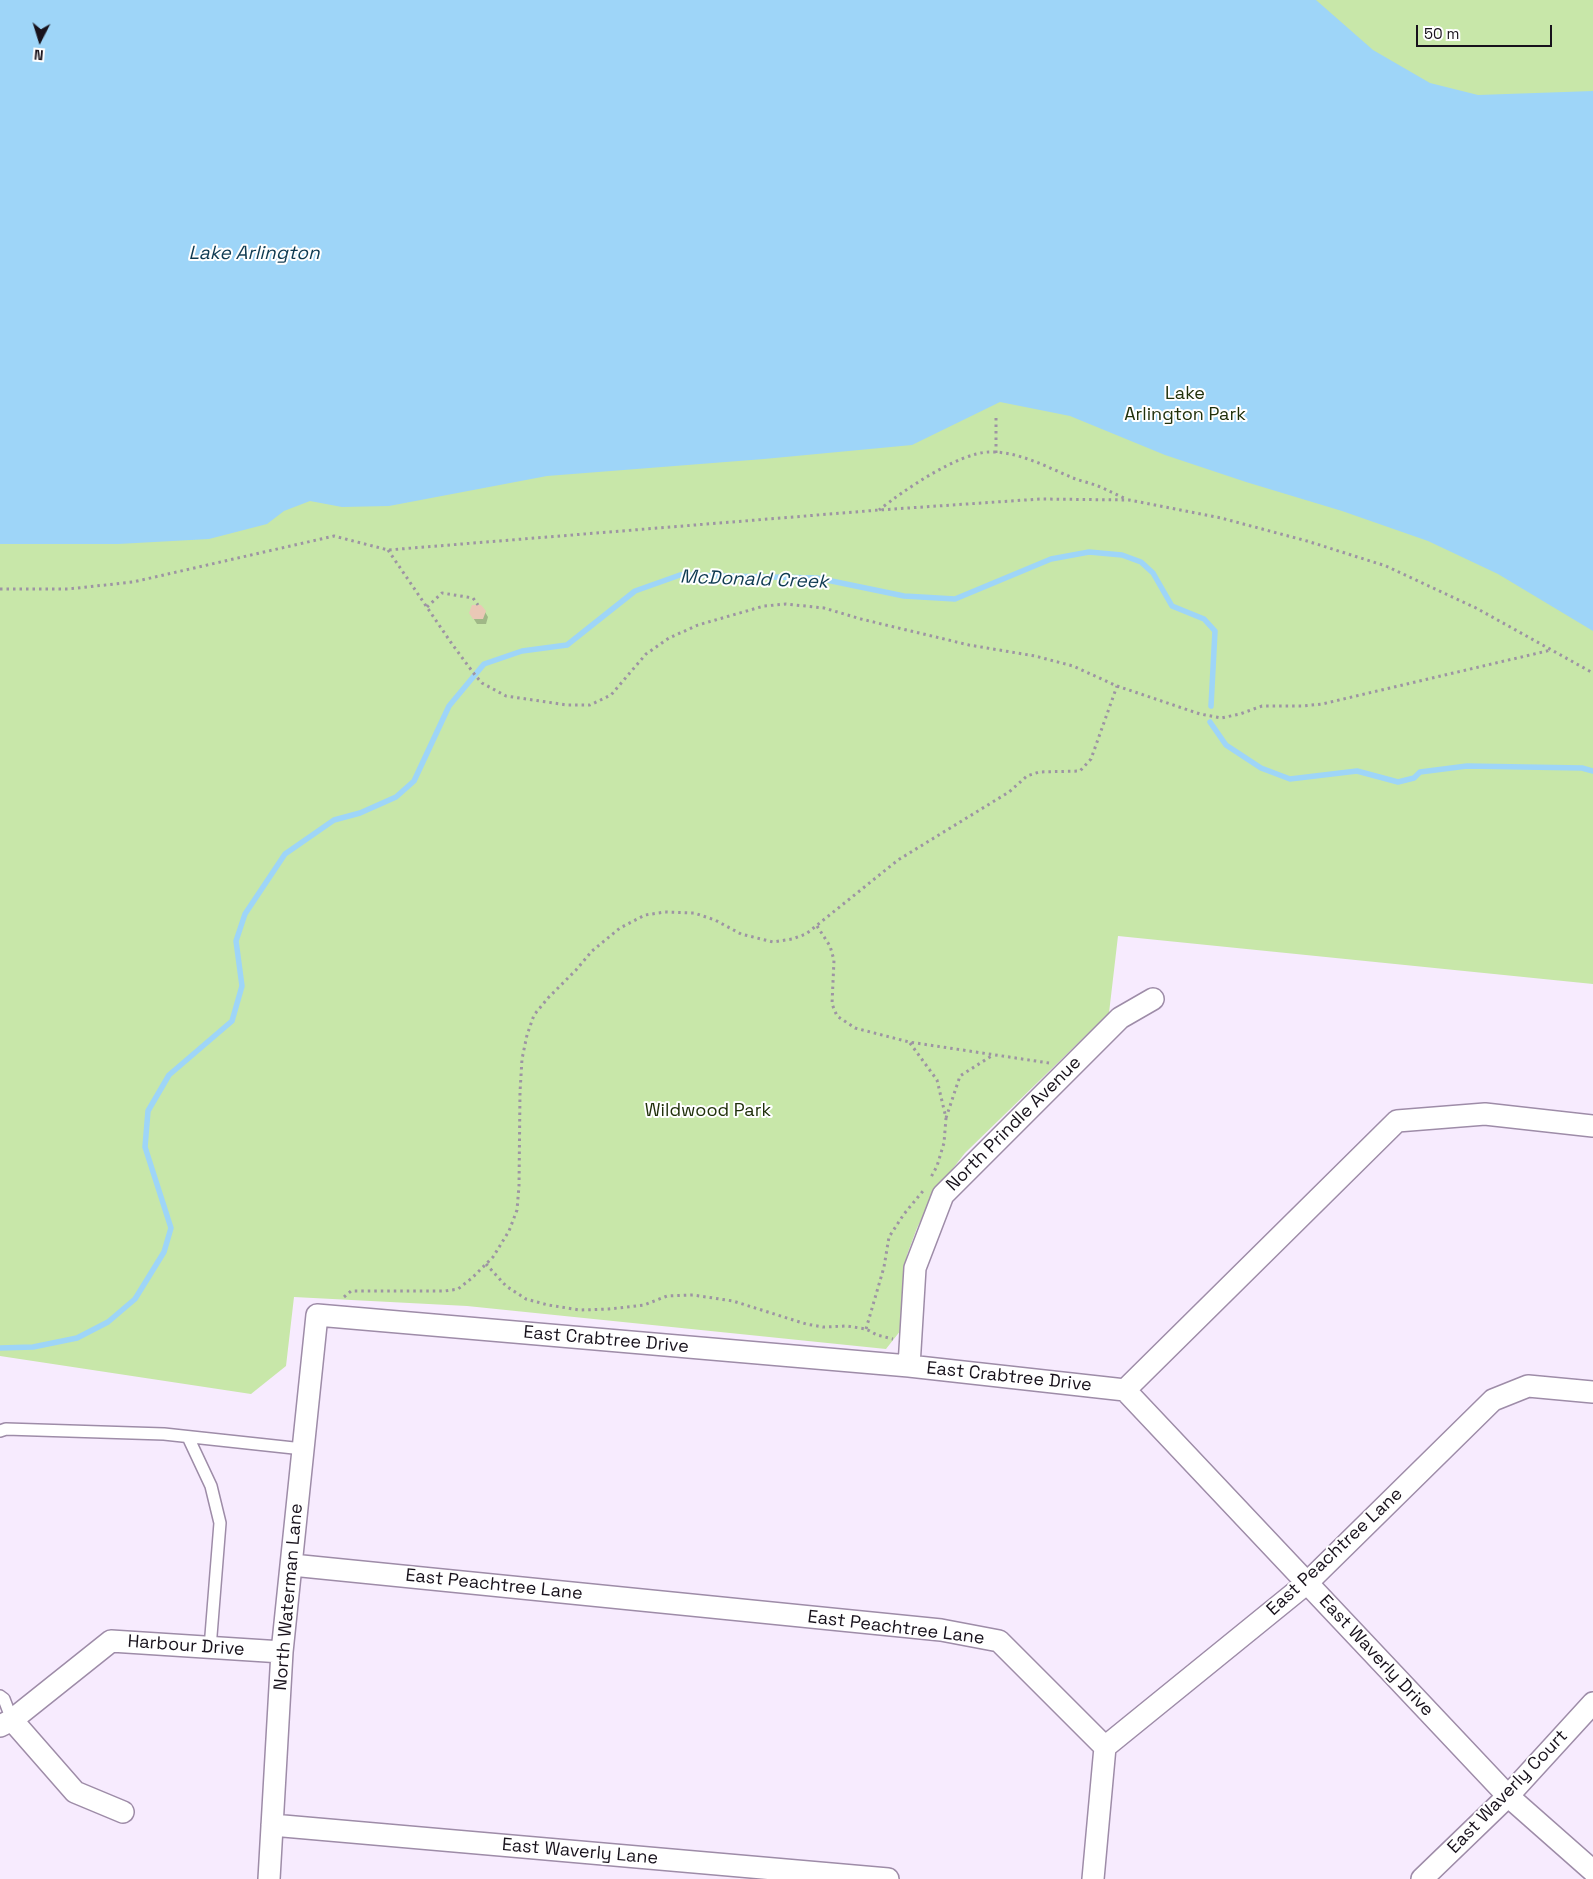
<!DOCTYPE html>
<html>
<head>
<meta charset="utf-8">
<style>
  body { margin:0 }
  #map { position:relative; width:1593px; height:1879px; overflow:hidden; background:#f7ebfe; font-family:"Space Grotesk",sans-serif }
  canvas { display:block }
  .north { position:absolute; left:15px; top:15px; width:50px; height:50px; -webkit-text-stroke:4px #fff; paint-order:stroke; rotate:185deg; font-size:14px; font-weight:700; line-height:20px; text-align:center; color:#18121c }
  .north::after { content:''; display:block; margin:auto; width:18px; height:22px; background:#18121c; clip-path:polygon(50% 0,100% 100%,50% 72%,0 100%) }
  .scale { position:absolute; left:1416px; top:25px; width:136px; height:22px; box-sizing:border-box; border:2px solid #18121c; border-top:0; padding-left:6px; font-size:15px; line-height:18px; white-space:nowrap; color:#18121c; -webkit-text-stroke:4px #fff; paint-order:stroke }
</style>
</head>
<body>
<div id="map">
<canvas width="1593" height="1879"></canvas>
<div class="north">N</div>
<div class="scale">50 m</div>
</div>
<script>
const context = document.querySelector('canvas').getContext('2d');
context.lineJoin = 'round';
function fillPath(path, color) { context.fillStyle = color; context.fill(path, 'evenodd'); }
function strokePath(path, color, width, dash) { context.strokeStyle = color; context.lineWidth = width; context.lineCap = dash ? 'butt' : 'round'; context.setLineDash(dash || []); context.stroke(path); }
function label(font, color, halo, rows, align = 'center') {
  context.font = font + ' "Space Grotesk",sans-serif'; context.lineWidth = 4; context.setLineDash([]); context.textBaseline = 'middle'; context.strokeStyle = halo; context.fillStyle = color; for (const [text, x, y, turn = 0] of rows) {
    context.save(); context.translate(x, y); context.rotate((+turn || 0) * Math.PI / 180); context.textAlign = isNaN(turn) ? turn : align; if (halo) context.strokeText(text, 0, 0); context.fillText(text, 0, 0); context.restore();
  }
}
const green = new Path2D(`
  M0,0H1593V984L1118,936L1109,1013L965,1153L936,1190L917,1228L907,1255L901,1330L886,1349L467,1306L294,1297L286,1366L251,1394L0,1356Z`);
const water = new Path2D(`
  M0,0H1316L1373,50L1430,83L1478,95L1593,91V631L1498,574L1428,541L1342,511L1246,482L1165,455L1070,416L1000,402L912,445L764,459L547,476L389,506L342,507L310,501L284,511L267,524L209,539L118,544H0Z`);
const shadow = new Path2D(`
  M485,612L488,617L486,624H477L470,613Z`);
const stream = new Path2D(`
  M1210,722L1226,745L1261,768L1290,779L1357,771L1398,782L1414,778L1420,772L1467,766L1582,768L1593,771
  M0,1348L33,1347L77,1338L108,1322L135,1299L164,1252L171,1228L145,1147L148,1111L169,1075L232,1021L242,986L236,941L245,914L285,854L334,820L360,813L396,797L414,781L449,706L484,664L522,651L567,645L635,591L680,575L817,578L904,596L955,599L1051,559L1089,552L1122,555L1141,562L1153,573L1172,606L1204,619L1215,631L1211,706`);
const building = new Path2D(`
  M472,605H481L486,611L483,619H473L469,613Z`);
const path = new Path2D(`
  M996,453V415
  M879,510C904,490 958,453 989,452C1018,451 1047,467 1073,478C1081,481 1090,483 1098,486C1108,490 1117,495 1126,499
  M388,550L452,644L475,675L482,683L506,696L567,705H590L611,695L646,654L669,638L698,625L764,606L786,604L824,608L861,619L969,645L1035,656L1073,666L1117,686L1200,714L1221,718L1240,714L1262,706H1303L1322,704L1551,650
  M0,589H68L133,582L334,536L388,550L879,510L1040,499L1129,500L1221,518L1307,541L1386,566L1476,608L1593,673
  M427,607L442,593L473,598L478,605
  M817,926L830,946L834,960L832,1004L837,1016L855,1028L909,1042L1049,1063
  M910,1043L937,1080L946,1118L944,1143L937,1166L930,1179
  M946,1118L960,1076L993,1055
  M486,1264L506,1286L526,1299L548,1305L580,1310L609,1309L644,1305L667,1296L693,1295L733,1301L806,1324L823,1327L847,1326L866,1329L877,1335L893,1339
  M344,1297L351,1291H445L458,1289L472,1278L493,1257L509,1231L517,1210L519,1186L520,1092L522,1059L527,1035L534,1015L548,998L576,970L592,951L620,928L645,915L665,912L694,913L715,920L741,934L773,942L792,939L806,934L898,860L1009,792L1027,776L1039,772L1080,771L1091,759L1117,686
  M866,1329L884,1267L889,1237L904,1214L923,1191`);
const service = new Path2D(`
  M0,1431L6,1429L164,1434L303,1449
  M188,1437L211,1486L220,1523L210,1648
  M0,1696L4,1699L12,1720`);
const minor = new Path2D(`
  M909,1366L915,1268L943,1195L1120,1018L1153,999
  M1125,1390L1508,1796L1593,1871
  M292,1565L941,1630L999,1641L1105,1747L1307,1583L1493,1400L1528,1386L1593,1392
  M12,1720L75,1792L123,1812
  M0,1726L12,1720L111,1641L282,1652
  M272,1825L888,1879
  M269,1879L282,1652L317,1315L909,1366L1125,1390L1397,1121L1485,1114L1593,1126
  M1093,1879L1105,1747
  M1422,1879L1508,1796L1593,1703`);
const parkNames = [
  ["Lake",1185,394],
  ["Arlington Park",1185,415],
  ["Wildwood Park",708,1111]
];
const streetNames = [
  ["North Prindle Avenue",1014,1124,-45],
  ["East Crabtree Drive",606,1340,5],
  ["East Crabtree Drive",1009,1377,6],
  ["East Peachtree Lane",1335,1552,-43],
  ["East Peachtree Lane",494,1585,6],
  ["North Waterman Lane",289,1597,-85],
  ["East Peachtree Lane",896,1628,7],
  ["Harbour Drive",186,1646,4],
  ["East Waverly Drive",1376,1656,47],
  ["East Waverly Court",1508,1792,-46],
  ["East Waverly Lane",580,1852,5]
];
const waterNames = [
  ["Lake Arlington",254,254],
  ["McDonald Creek",754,580,2]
];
fillPath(green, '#c8e7a9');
fillPath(water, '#9ed5f8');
fillPath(shadow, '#0003');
strokePath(stream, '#9ed5f8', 5.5);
fillPath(building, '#eac8b6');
strokePath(service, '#9e8ca8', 14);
strokePath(minor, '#9e8ca8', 24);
strokePath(path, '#9d94a3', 3, [2.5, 4]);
strokePath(service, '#fff', 11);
strokePath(minor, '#fff', 21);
label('18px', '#21310c', '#fff', parkNames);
label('18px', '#18121c', '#fff', streetNames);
label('italic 19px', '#0f3b52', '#fff', waterNames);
</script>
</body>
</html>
